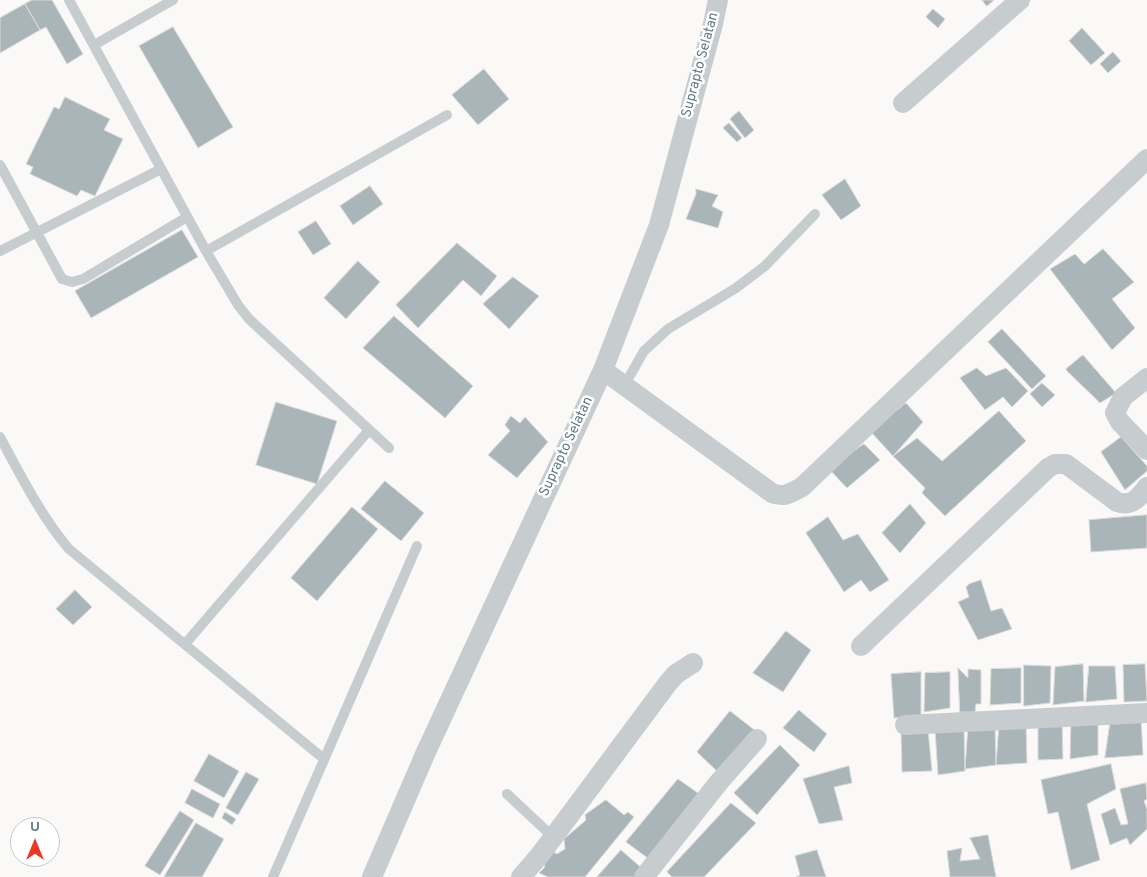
<!DOCTYPE html>
<html>
<head>
<meta charset="utf-8">
<style>
  body { margin:0 }
  #map { position:relative; width:1147px; height:877px; overflow:hidden; background:#faf9f7; font-family:Overpass,sans-serif }
  canvas { display:block }
  .north { position:absolute; left:10px; top:817px; width:50px; height:50px; box-sizing:border-box; background:#fff; border:1px solid #c1cace; border-radius:50%; rotate:0deg; font-size:14px; font-weight:700; line-height:20px; text-align:center; color:#637a84 }
  .north::after { content:''; display:block; margin:auto; width:18px; height:22px; background:#eb3926; clip-path:polygon(50% 0,100% 100%,50% 72%,0 100%) }
</style>
</head>
<body>
<div id="map">
<canvas width="1147" height="877"></canvas>
<div class="north">U</div>
</div>
<script>
const context = document.querySelector('canvas').getContext('2d');
context.lineJoin = 'round';
function fillPath(path, color) { context.fillStyle = color; context.fill(path, 'evenodd'); }
function strokePath(path, color, width, dash) { context.strokeStyle = color; context.lineWidth = width; context.lineCap = dash ? 'butt' : 'round'; context.setLineDash(dash || []); context.stroke(path); }
function label(font, color, halo, rows, align = 'center') {
  context.font = font + ' Overpass,sans-serif'; context.lineWidth = 5; context.setLineDash([]); context.textBaseline = 'middle'; context.strokeStyle = halo; context.fillStyle = color; for (const [text, x, y, turn = 0] of rows) {
    context.save(); context.translate(x, y); context.rotate((+turn || 0) * Math.PI / 180); context.textAlign = isNaN(turn) ? turn : align; if (halo) context.strokeText(text, 0, 0); context.fillText(text, 0, 0); context.restore();
  }
}
const building = new Path2D(`
  M32,0H52L83,54L67,64L46,27L40,30L25,4Z
  M982,0H994L987,6Z
  M25,4L40,30L0,53V18Z
  M933,9L945,19L938,28L926,17Z
  M173,27L233,127L198,148L139,46Z
  M1082,28L1105,53L1091,65L1069,41Z
  M1113,52L1121,61L1108,73L1100,64Z
  M484,69L509,99L478,125L452,95Z
  M65,97L110,119L104,130L123,139L95,196L81,190L77,196L30,174L33,167L26,164L54,107L59,109Z
  M739,111L754,130L745,138L730,119Z
  M729,123L742,138L737,142L723,128Z
  M845,179L861,206L841,220L822,195Z
  M370,186L383,204L353,225L340,206Z
  M696,189L718,195L712,206L723,212L718,228L686,219L696,194Z
  M316,221L331,244L313,255L298,232Z
  M182,230L198,257L91,318L75,291Z
  M457,243L497,276L481,296L463,280L418,328L396,305Z
  M1103,249L1134,282L1112,299L1135,328L1112,350L1050,269L1075,254L1084,264Z
  M358,261L380,282L346,319L324,298Z
  M513,277L539,296L509,329L483,304Z
  M394,316L473,386L445,418L363,348Z
  M1002,329L1046,376L1032,389L988,342Z
  M1083,355L1116,393L1100,403L1067,371L1066,369Z
  M977,368L986,376L1006,368L1028,391L1012,407L1003,397L985,410L960,378Z
  M1042,383L1055,395L1042,407L1030,394Z
  M276,402L337,421L317,484L256,465Z
  M906,403L923,422L893,456L871,432Z
  M999,411L1026,441L945,516L922,493L925,488L893,456L917,438L942,461Z
  M511,416L520,423L525,417L548,442L517,478L488,455L510,431L505,425Z
  M1121,437L1147,466V471L1125,490L1101,452Z
  M864,444L880,460L847,488L829,469Z
  M385,481L424,513L401,541L361,509Z
  M910,504L926,523L900,553L882,533Z
  M352,507L378,529L317,601L291,578Z
  M1147,515V548L1091,552L1089,520Z
  M828,517L843,540L858,534L889,580L870,592L861,580L844,592L806,533Z
  M981,580L991,611L1002,608L1012,629L978,640L958,602L969,597L966,587L969,584Z
  M75,590L92,607L73,625L56,609Z
  M786,631L811,650L783,692L753,673Z
  M1083,664L1084,701L1053,705L1055,667Z
  M1145,664L1147,701L1124,702L1123,665Z
  M1024,665L1051,666L1050,703L1024,706Z
  M1089,666H1115L1117,699L1086,702Z
  M958,668L968,678V669L981,670V704H976L975,712H960Z
  M1021,668V703L990,705L991,669Z
  M921,672V716L894,718L891,674Z
  M950,672V708L924,712L925,673Z
  M799,710L827,734L814,752L783,728Z
  M730,711L757,732L720,774L697,752Z
  M1111,717L1141,718L1143,755L1105,758Z
  M1098,719V755L1070,759L1071,720Z
  M1062,721L1063,759L1038,760V722Z
  M1026,723L1027,763L996,765L999,724Z
  M995,724L996,765L965,769L968,725Z
  M964,728L965,771L938,775L935,729Z
  M928,730L932,771L902,772L901,731Z
  M780,745L800,765L757,815L734,793Z
  M209,754L239,771L224,798L194,781Z
  M1111,764L1116,789L1087,804L1100,860L1071,870L1058,812L1048,814L1041,780Z
  M849,766L852,783L834,787L843,820L819,824L803,779Z
  M246,772L259,779L238,815L226,808Z
  M678,779L705,798L649,859L626,842Z
  M1146,783L1147,799L1144,801L1147,809V829L1130,845L1127,838L1110,845L1101,814L1115,808L1121,825L1128,824L1120,789Z
  M192,789L220,804L213,818L185,803Z
  M606,800L624,815L628,812L634,817L585,877H548L539,873L545,867L542,859L552,851L557,854L565,849L564,839L586,820L585,815Z
  M731,803L756,823L704,877H672L667,872Z
  M180,811L194,820L160,875L145,866Z
  M225,812L236,819L232,825L222,818Z
  M196,823L224,839L202,877H164Z
  M988,835L996,877H950L947,851L962,848L960,861L980,859L970,838Z
  M621,850L645,871L640,877H597Z
  M817,850L826,877H796L800,875L795,856Z`);
const lane = new Path2D(`
  M69,0L206,251L238,305L249,319L389,448
  M94,45L173,0
  M0,165L62,279L72,282L83,279L187,217
  M0,251L161,169
  M206,251L447,115
  M624,386L644,351L668,329L736,288L765,266L815,214
  M0,437C21,476 41,516 69,549L324,759
  M185,644L369,430
  M507,794L553,837
  M273,877L417,546`);
const street = new Path2D(`
  M903,103L1020,0
  M603,370L772,493C784,498 791,493 802,487L1147,159
  M1147,378L1123,397L1115,413L1120,422L1147,450
  M861,646L1048,468L1055,464H1066L1117,502C1131,507 1139,498 1147,487
  M905,725L1147,713
  M372,877L426,752L603,370L659,225L713,24L718,0
  M521,877L540,855L668,683L676,674L693,663
  M644,877L719,782L757,739`);
const streetNames = [
  ["Suprapto Selatan",701,65,-75],
  ["Suprapto Selatan",567,447,-65]
];
fillPath(building, '#a9b5b9');
strokePath(building, '#dbdbd9', 1);
strokePath(lane, '#c7cccf', 10);
strokePath(street, '#c7cccf', 20);
label('14px', '#637a84', '#fff', streetNames);
</script>
</body>
</html>
